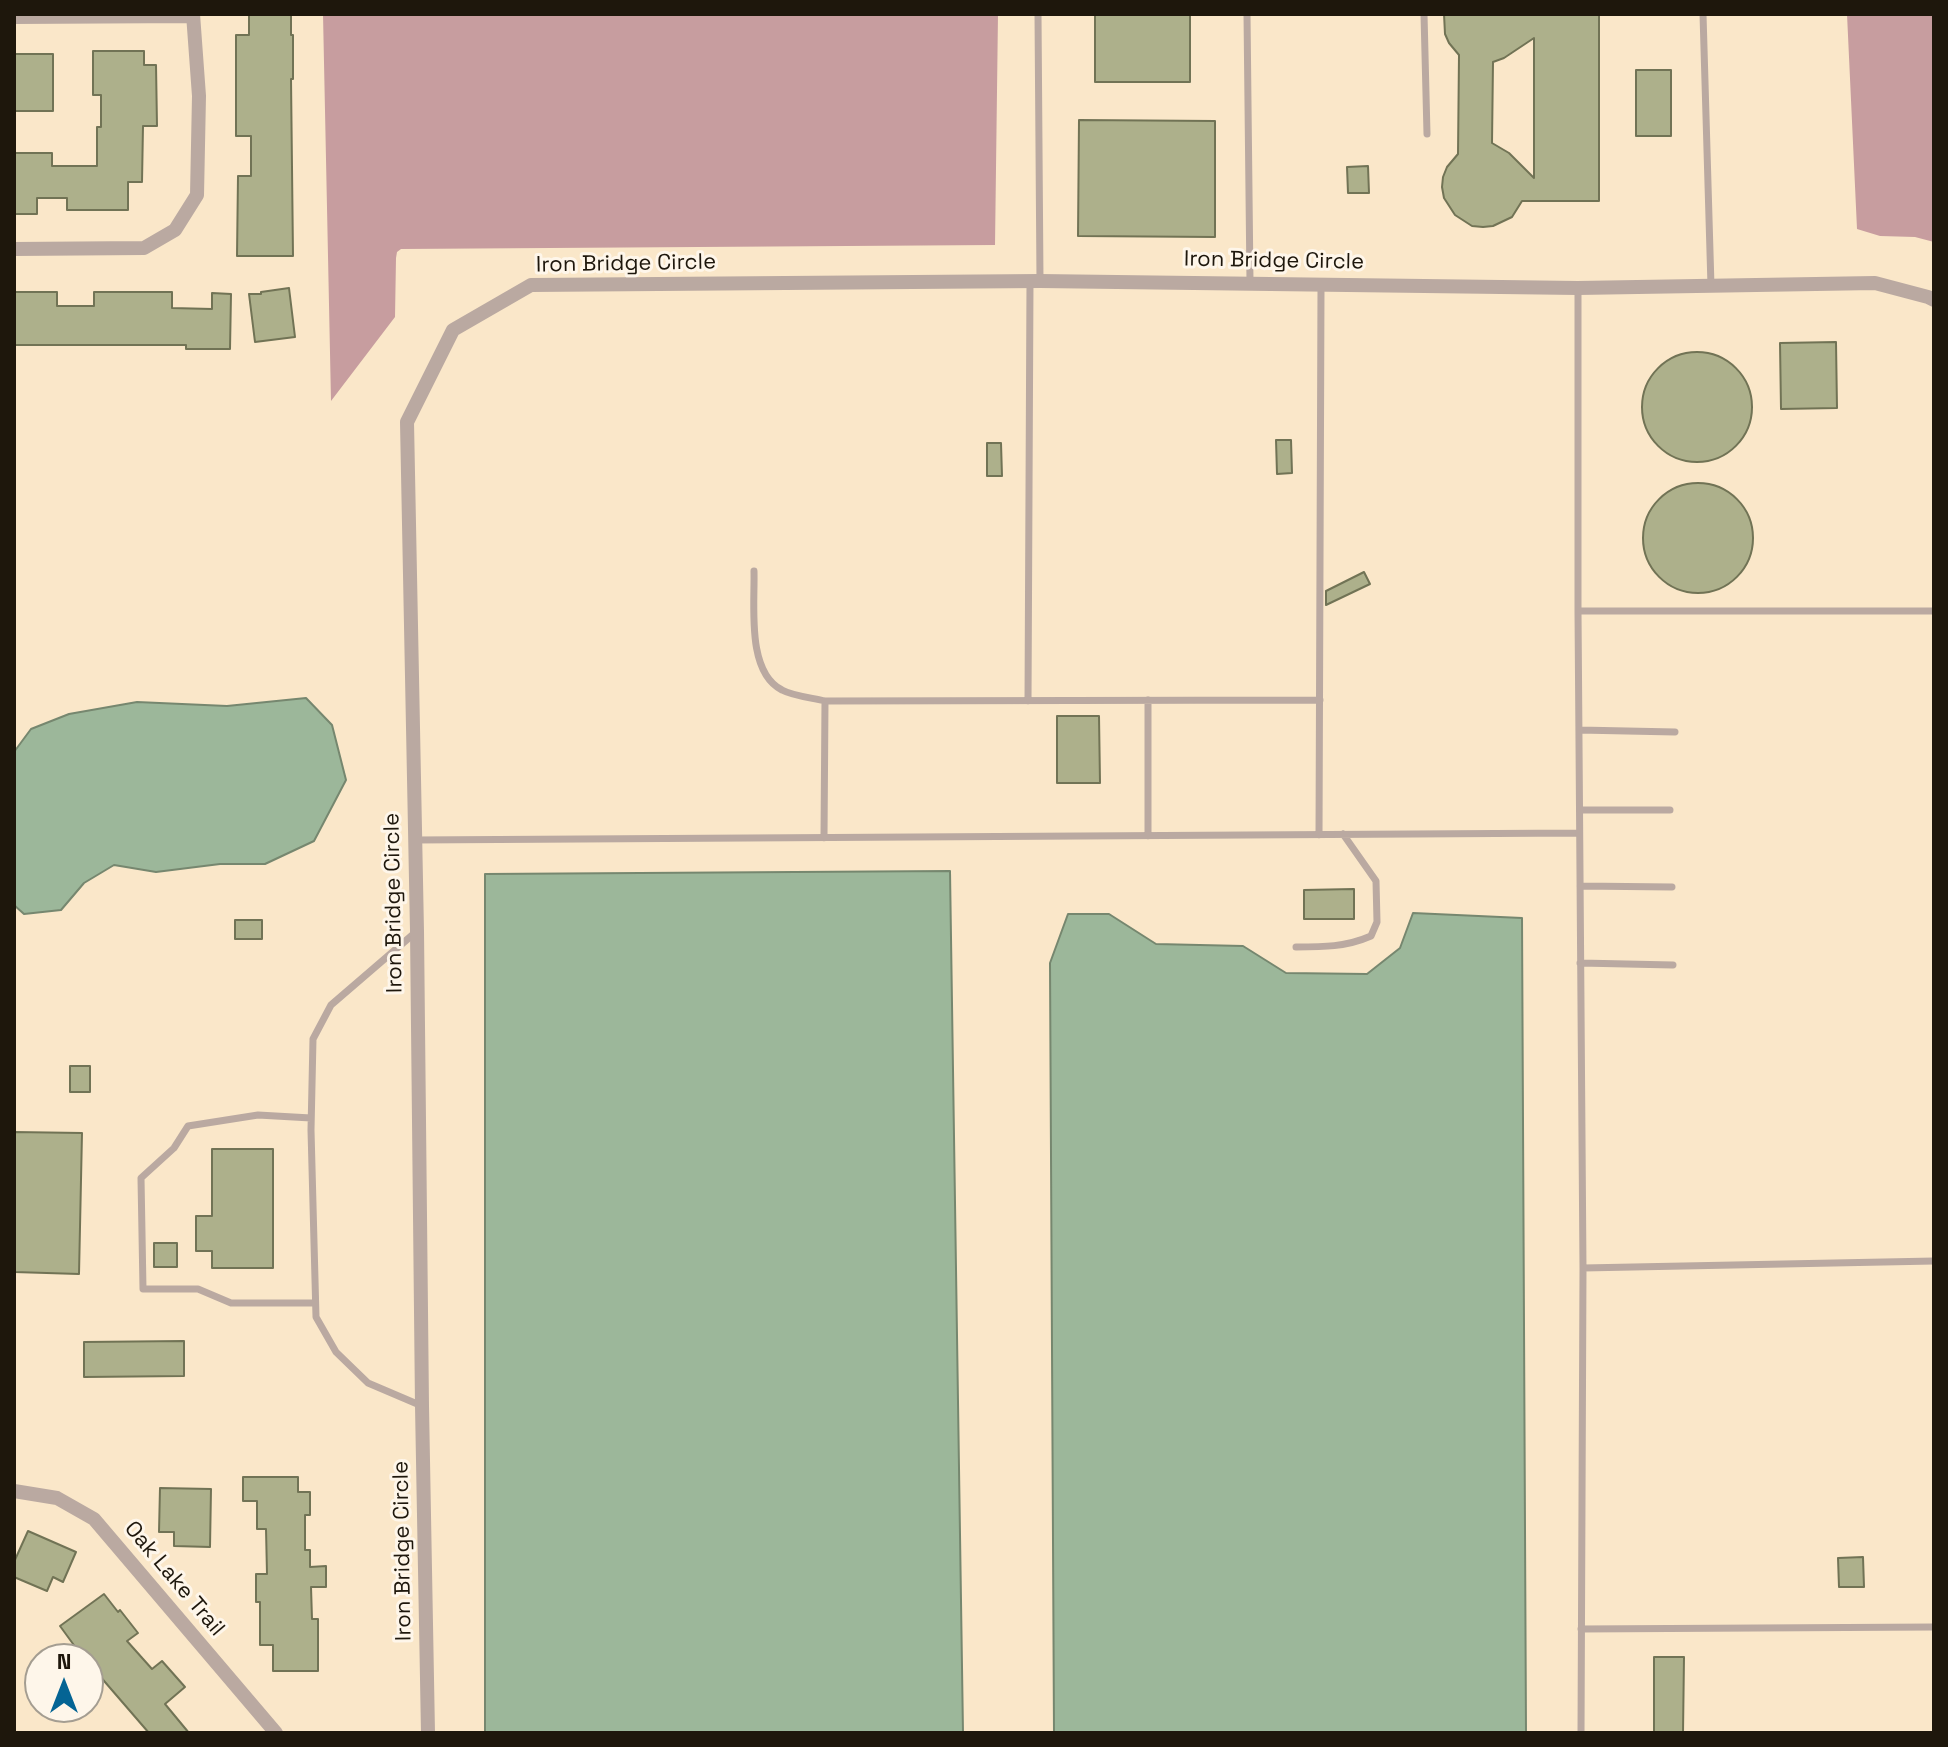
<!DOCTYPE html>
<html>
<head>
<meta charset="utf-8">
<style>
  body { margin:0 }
  #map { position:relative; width:1948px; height:1747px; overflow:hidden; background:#fae7c9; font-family:"Space Grotesk",sans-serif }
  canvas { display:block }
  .frame { position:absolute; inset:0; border:16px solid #1e170c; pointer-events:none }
  .north { position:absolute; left:24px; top:1643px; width:80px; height:80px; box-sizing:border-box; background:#fef6ea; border:2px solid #a49d91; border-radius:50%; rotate:0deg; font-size:22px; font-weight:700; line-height:32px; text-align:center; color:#1e170c }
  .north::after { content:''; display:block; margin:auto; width:28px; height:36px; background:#046494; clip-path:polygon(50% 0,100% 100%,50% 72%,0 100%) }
</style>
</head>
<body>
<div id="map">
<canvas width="1948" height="1747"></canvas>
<div class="frame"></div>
<div class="north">N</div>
</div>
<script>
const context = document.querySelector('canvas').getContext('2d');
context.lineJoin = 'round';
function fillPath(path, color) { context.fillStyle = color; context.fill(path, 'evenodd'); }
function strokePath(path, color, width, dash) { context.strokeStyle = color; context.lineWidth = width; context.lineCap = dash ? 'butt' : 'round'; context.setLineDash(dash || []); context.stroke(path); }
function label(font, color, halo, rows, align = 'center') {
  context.font = font + ' "Space Grotesk",sans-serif'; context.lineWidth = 6; context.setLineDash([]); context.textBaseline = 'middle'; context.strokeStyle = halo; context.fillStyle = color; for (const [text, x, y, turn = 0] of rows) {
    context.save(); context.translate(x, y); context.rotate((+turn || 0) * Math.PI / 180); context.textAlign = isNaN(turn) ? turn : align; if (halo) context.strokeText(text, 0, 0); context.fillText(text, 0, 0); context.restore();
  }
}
const forest = new Path2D(`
  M323,14H998L995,245L401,249L397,252L396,258L395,317L331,401Z
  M1847,14H1934V242L1915,237L1880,236L1857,229Z`);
const water = new Path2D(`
  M306,698L332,725L346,780L314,841L265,864H220L156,872L114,865L84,883L61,910L24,914L14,905V752L31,729L69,714L137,702L227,706Z
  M950,871L963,1733H485V874Z
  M1413,913L1522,918L1526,1733H1054L1050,963L1068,914H1109L1156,944L1243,946L1286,973L1367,974L1400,948Z`);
const building = new Path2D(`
  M249,14H291V35H293V79H291L293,256H237L238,176H251V136H236V35H249Z
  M1095,14H1190V82H1095Z
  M1444,14H1599V201H1522L1512,217L1493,226L1483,227L1472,226L1455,215L1444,198L1442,187L1443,177L1447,167L1458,154L1459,55L1449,43L1445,34ZM1534,38V178L1509,153L1492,143L1493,62L1504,58Z
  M93,51H144V65H156L157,126H143L142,182H128V210H67V198H37V214H14V153H52V166H97V127H101V95H93Z
  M14,54H53V111H14Z
  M1636,70H1671V136H1636Z
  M1079,120L1215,121V237L1078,236Z
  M1368,166L1369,193H1348L1347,167Z
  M289,288L295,337L255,342L249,294H261V292Z
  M14,292H57V306H94V292H172V308L212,309V293L231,294L230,349H186V345H14Z
  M1836,342L1837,408L1781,409L1780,343Z
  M1642 407a55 55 0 1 1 110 0a55 55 0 1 1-110 0Z
  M1276,440H1291L1292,473L1277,474Z
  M987,443H1001L1002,476H987Z
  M1643 538a55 55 0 1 1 110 0a55 55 0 1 1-110 0Z
  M1364,572L1370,584L1326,605V591Z
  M1057,716H1099L1100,783H1057Z
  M1354,889V919H1304V890Z
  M235,920H262V939H235Z
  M70,1066H90V1092H70Z
  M14,1132L82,1133L79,1274L14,1272Z
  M212,1149H273V1268H212V1251H196V1216H212Z
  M154,1243H177V1267H154Z
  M184,1341V1376L84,1377V1342Z
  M243,1477H298V1492H310V1515H305V1550H310V1567L326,1566V1587H311L312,1619H318V1671H273V1645H260V1602H256V1574H267L266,1529H257V1501H243Z
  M160,1488L211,1489L210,1547L174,1546V1532H159Z
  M28,1531L76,1552L63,1582L53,1577L47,1591L14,1577V1562Z
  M1863,1557L1864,1587H1839L1838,1558Z
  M104,1594L118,1612L120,1610L138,1633L127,1641L152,1669L162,1661L185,1687L165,1704L189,1733H149L92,1667L90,1668L88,1665V1659H84L60,1626Z
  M1654,1657H1684L1683,1733H1654Z`);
const lane = new Path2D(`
  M1038,14L1040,281
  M1247,14L1250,282
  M1424,14L1427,134
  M1703,14L1711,286
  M1578,288V611L1583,1268L1581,1733
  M754,571C755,604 746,672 782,690C793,696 813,698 825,701L1320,700
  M1578,611H1934
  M1148,700V836
  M1028,701L1030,281
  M1579,730L1675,732
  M1580,810H1670
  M1319,835L1321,286
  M824,838L825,701
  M415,840L1579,833
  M1580,886L1672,887
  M417,931L331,1005L313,1039L311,1130L316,1317L336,1352L368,1383L422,1406
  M1296,947C1323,947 1346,947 1371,936L1377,922L1376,881L1343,834
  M1580,963L1673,965
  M311,1118L258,1115L188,1126L174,1148L141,1178L143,1289H198L231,1303H315
  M1583,1268L1934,1261
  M1581,1629L1934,1627`);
const street = new Path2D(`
  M14,17L193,16
  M14,249L144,248L175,230L197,195L199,96L193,14
  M14,1491L57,1498L94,1519L276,1733
  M428,1733L422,1406L417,931L407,422L453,330L531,285L1040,281L1578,288L1875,283L1928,297L1934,300`);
const streetNames = [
  ["Iron Bridge Circle",1274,261,1],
  ["Iron Bridge Circle",626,264,-1],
  ["Iron Bridge Circle",394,903,-91],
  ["Iron Bridge Circle",403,1551,-91],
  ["Oak Lake Trail",174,1579,50]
];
fillPath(forest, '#c79d9f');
fillPath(water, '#9cb79a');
strokePath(water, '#76876f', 2);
fillPath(building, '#adb08b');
strokePath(building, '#717355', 2);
strokePath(lane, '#baa9a1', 7);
strokePath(street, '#baa9a1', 14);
label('22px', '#1e170c', '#fef6ea', streetNames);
</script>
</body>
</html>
